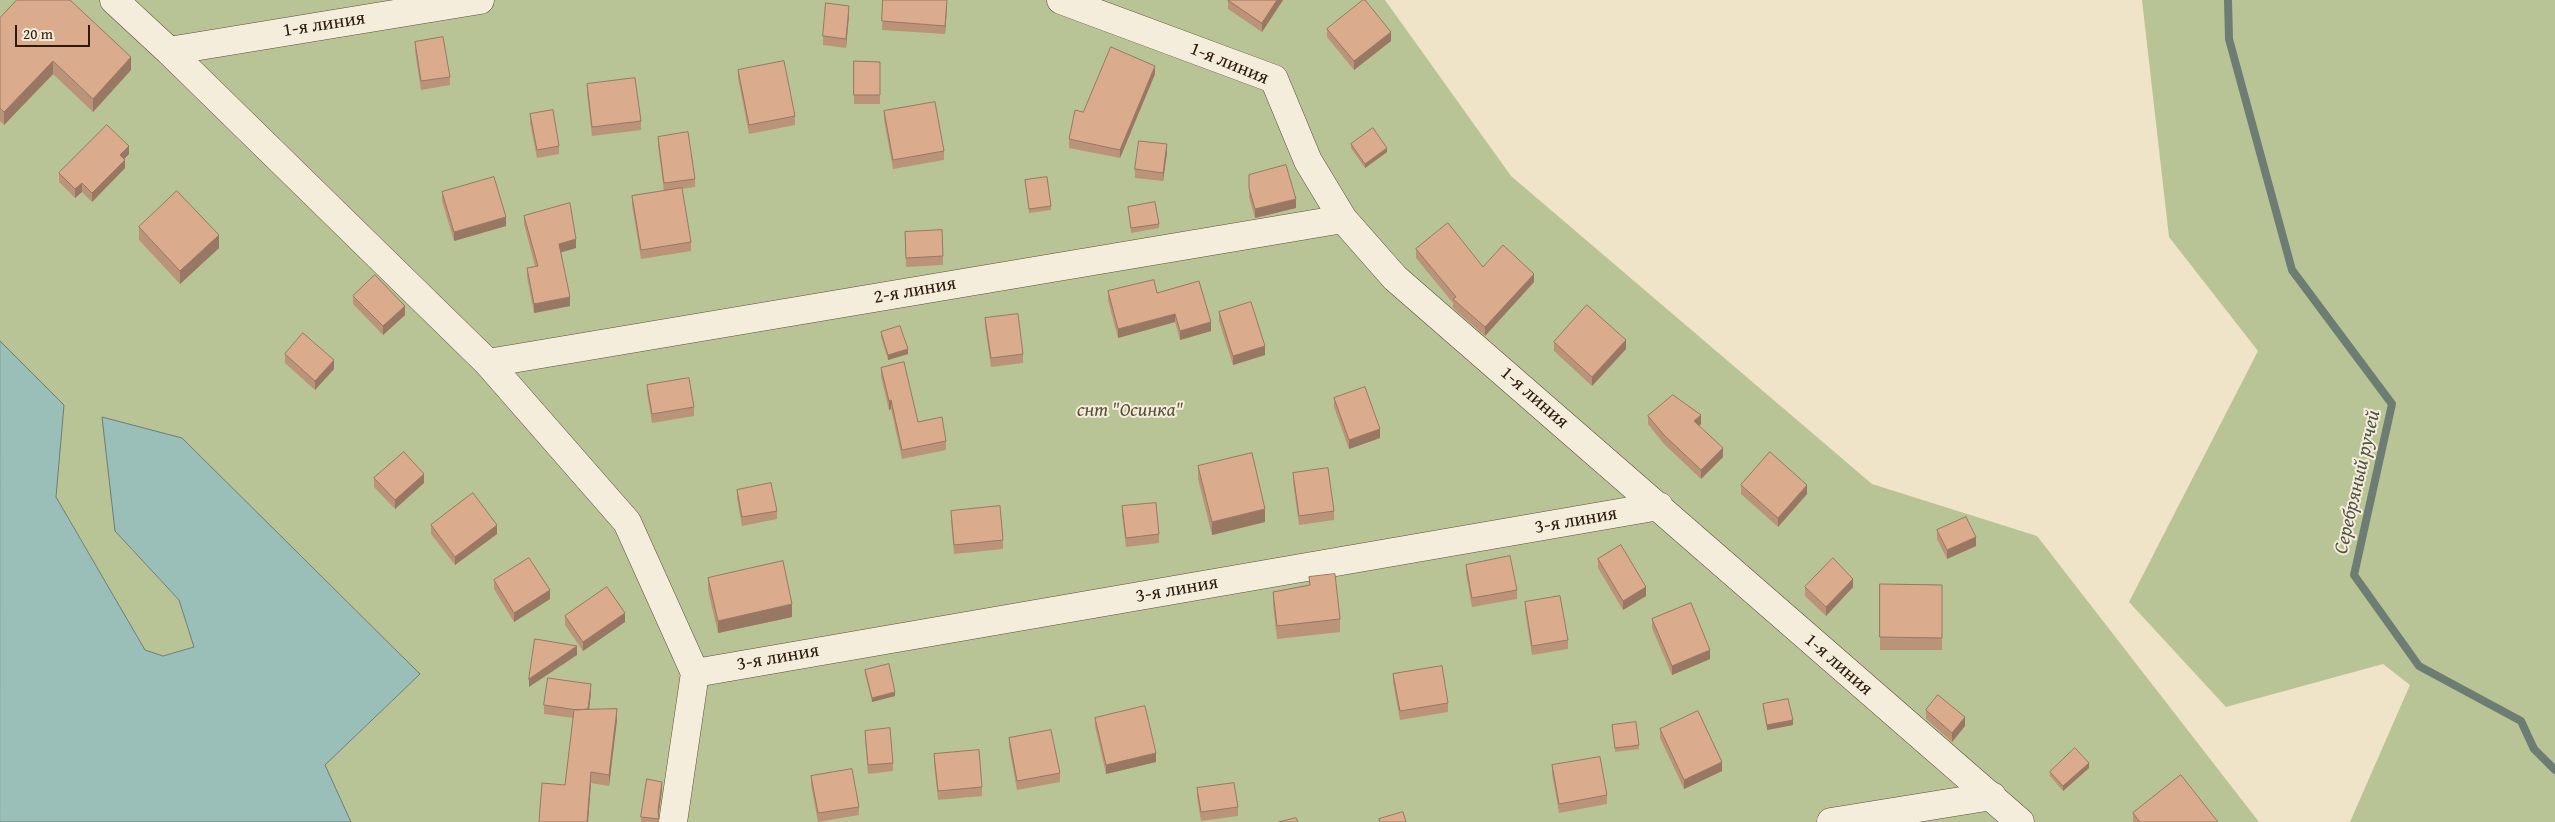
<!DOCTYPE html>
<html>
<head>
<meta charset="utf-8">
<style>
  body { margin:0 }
  #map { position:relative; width:2555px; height:822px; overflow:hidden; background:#efe3c8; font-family:"Gentium Book Plus",serif }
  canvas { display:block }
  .scale { position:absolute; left:15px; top:25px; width:75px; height:22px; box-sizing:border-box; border:2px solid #2c1b0d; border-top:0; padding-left:6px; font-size:15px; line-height:18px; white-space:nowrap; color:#2c1b0d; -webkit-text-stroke:4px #f5eddb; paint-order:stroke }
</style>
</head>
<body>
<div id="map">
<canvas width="2555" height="822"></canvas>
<div class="scale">20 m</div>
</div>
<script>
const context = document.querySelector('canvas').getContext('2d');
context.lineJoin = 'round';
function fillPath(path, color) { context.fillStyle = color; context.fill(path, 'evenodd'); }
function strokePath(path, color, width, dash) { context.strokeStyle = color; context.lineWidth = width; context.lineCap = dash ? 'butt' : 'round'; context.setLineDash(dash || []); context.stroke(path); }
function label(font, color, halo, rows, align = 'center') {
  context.font = font + ' "Gentium Book Plus",serif'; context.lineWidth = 4; context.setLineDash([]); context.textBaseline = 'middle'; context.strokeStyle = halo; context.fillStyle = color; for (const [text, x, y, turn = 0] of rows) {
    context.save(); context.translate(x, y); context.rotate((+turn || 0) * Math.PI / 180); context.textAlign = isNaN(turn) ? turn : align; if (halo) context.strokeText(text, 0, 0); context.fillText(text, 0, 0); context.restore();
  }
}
const green = new Path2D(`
  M0,0H1385L1511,176L1872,484L2037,536L2259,822H351L324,765L420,674L115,531L179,600L194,647L163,656L145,651L56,497L63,405L0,341Z
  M2142,0H2555V822H2350L2410,685L2383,664L2226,707L2129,602L2258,351L2169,237Z`);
const water = new Path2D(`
  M0,341L64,405L56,497L145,650L163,656L194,647L179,600L115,531L102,417L182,438L420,674L325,765L351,822H0Z`);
const stream = new Path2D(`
  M2228,0L2229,39L2292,270L2392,404L2354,575L2419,666L2521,721L2534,749L2555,770`);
const minor = new Path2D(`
  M114,0L169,51L488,363L627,522L695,673L673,822
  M1061,0L1274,79L1308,161L1343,219L1395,278L2020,822
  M169,51L480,0
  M488,363L1343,219
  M695,673L1659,506
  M1831,822L1992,796`);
const wall = new Path2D(`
  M883,0L947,6L945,34L882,30Z
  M1228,0H1283L1262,32L1228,9Z
  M849,15L846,48L823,45V36Z
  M0,18L131,70L93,112L53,74L4,125L0,121Z
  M1327,29L1391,41L1354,70L1327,37Z
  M415,42L450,77V85L421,90L415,51Z
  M854,61L880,62V104H854Z
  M738,70L795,116V125L749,134L738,78Z
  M1155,74L1120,158L1069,148V139L1083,112Z
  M587,84L641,121V130L592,136L587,93Z
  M884,111L944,151V160L893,169L884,120Z
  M530,114L559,146V154L537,158L530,123Z
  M658,137L695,179V187L682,189L691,242V251L641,259L632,205V196L664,191L658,146Z
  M1351,144L1387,152L1365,168L1351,148Z
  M1167,153L1163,181L1135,178V169Z
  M129,154L124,159L125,168L92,202L82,192L75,198L59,182V173Z
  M1249,175L1296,208L1255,218L1249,197Z
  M1025,180L1051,206V210L1029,213Z
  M442,192L506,226L454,241L442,201Z
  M1128,207L1159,224V228L1131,233Z
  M524,216L576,248L561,252L570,306L534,313L527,277V268L535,266L524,224Z
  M139,227L219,248L180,284L139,240Z
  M905,232L943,256V265L906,267Z
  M1416,249L1534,282L1485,336L1453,308V303L1416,258Z
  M1108,291L1157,293L1211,331L1180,340L1175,322L1118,338L1108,300Z
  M353,296L405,315L383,335L353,304Z
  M1219,312L1265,355L1233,365L1219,321Z
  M985,318L1023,354V363L991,367L985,326Z
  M881,332L908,354L888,360L881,337Z
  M1554,342L1626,349L1592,386L1554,351Z
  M285,354L334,369L315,390L285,363Z
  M881,368L918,422L946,441V450L902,459L891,409L889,410L881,377Z
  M647,385L694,407V416L652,423L647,393Z
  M1334,398L1380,438L1349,449L1334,407Z
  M1648,416L1701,424L1699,426L1723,457L1701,479L1664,444L1648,424Z
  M1198,466L1265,522L1212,535L1198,479Z
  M1293,473L1334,511V520L1299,525L1293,482Z
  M374,478L424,483L395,509L374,487Z
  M1741,485L1807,494L1778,527L1741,494Z
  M737,490L777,511V519L742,526L737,499Z
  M1122,506L1159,534V543L1126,547L1122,515Z
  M951,511L1003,540V549L954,554L951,520Z
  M431,525L497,534L455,565L431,534Z
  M1937,530L1976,546L1947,559L1937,539Z
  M1598,559L1646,596L1623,610L1598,568Z
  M1466,565L1517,590V599L1472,607L1466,574Z
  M1309,577L1340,619V632L1277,639L1273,605V592L1309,585Z
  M708,578L792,617L718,633L708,590Z
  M494,580L550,599L514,622L494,589Z
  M1880,584L1942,585V650H1880Z
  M1805,587H1853L1826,616L1805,596Z
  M1525,602L1568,640V649L1532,655L1525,611Z
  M565,616L625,622L583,651L565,625Z
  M1652,619L1710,659L1672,675L1652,628Z
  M865,670L895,696L872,702L865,674Z
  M1393,674L1448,703V712L1400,720L1393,683Z
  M591,693L589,709L617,720L609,786L591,783L588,822H539L565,785L573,718L544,714V705Z
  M1763,704L1793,725L1767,730L1763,708Z
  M1926,710L1965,726L1952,742L1926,719Z
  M1095,718L1156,762L1106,774L1095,726Z
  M1612,725L1639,745V749L1615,752Z
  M1660,729L1722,771L1684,789L1660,738Z
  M865,731L893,763V771L868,774L865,740Z
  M1009,738L1060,773V782L1017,790L1009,747Z
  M934,754L982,787V796L938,800L934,763Z
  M1552,765L1607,795V804L1559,813L1552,774Z
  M2089,768L2063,791L2050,776V772Z
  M811,776L859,807V815L818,822L811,785Z
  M1197,788L1238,807V816L1201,821L1197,797Z
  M662,790L658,815L659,822H641V817Z
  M2133,813L2218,822H2133Z`);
const shadedWall = new Path2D(`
  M947,0V6L945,34V26Z
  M1277,0H1283L1262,32V23Z
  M849,6V15L846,48V39Z
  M1391,32V41L1354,70V61Z
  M131,57V70L93,112V99Z
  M53,61V74L4,125V112Z
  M1155,66V74L1120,158V150Z
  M1167,144V153L1163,181V173Z
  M129,146V154L120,163V155Z
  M1387,148V152L1365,168V164Z
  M125,160V168L92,202V193Z
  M82,183V192L75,198V189Z
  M1296,199V208L1255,218V209Z
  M506,217V226L454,241V232Z
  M219,235V248L180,284V271Z
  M576,239V248L559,253V244Z
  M1534,274V282L1485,336V327Z
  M570,297V306L534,313V304Z
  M405,306V315L383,335V326Z
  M1175,314V322L1118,338V329Z
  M1211,322V331L1180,340V331Z
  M1626,340V349L1592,386V377Z
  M1265,346V355L1233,365V356Z
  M908,349V354L888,360V355Z
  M334,360V369L315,390V381Z
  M891,400V409L889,410V401Z
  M1701,415V424L1694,430V421Z
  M1380,429V438L1349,449V440Z
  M1723,448V457L1701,479V470Z
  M424,474V483L395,509V500Z
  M1807,485V494L1778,527V518Z
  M1265,509V522L1212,535V522Z
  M497,525V534L455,565V557Z
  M1976,537V546L1947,559V550Z
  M1853,579V587L1826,616V607Z
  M1646,587V596L1623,610V601Z
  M550,590V599L514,622V613Z
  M792,604V617L718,633V621Z
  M625,613V622L583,651V642Z
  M577,646V655L529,687V679Z
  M1710,650V659L1672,675V666Z
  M591,684V693L588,720V711Z
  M895,692V696L872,702V698Z
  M617,709V720L609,786V775Z
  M1965,717V726L1952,742V733Z
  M1793,720V725L1767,730V725Z
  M1156,753V762L1106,774V765Z
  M1722,762V771L1684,789V780Z
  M2089,763V768L2063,791V786Z
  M591,772V783L588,822H587Z
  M662,782V790L658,820V811Z`);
const building = new Path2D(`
  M17,0H70L131,57L93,99L53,61L4,112L0,108V18Z
  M883,0H947L945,26L882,21Z
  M1228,0H1277L1262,23Z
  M1363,0H1365L1391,32L1354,61L1327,29Z
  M826,3L849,6L846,39L823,36Z
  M443,37L450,77L421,81L415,42Z
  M1111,47L1155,66L1120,150L1069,139L1075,110L1083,112Z
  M784,61L795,116L749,125L738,70Z
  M854,61L880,62V95H854Z
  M635,78L641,121L592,127L587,84Z
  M935,102L944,151L893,160L884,111Z
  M553,110L559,146L537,150L530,114Z
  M107,125L129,146L120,155L125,160L92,193L82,183L75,189L59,173Z
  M1373,128L1387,148L1365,164L1351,144Z
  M688,132L695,179L664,183L658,137Z
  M1139,141L1167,144L1163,173L1135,169Z
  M1286,165L1296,199L1255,209L1249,188V175Z
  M494,177L506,217L454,232L442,192Z
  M1047,177L1051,206L1029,209L1025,180Z
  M682,188L691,242L641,250L632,196Z
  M177,191L219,235L180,271L139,227Z
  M1155,202L1159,224L1131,228L1128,207Z
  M570,203L576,239L559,244L570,297L534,304L527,268L538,266L524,216Z
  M1448,223L1483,267L1503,245L1534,274L1485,327L1453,299L1456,297L1416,249Z
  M942,230L943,256L906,258L905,232Z
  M375,275L405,306L383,326L353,296Z
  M1154,280L1157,293L1199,281L1211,322L1180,331L1175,314L1118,329L1108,291Z
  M1251,302L1265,346L1233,356L1219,312Z
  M1587,305L1626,340L1592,377L1554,342Z
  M1018,314L1023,354L991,358L985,318Z
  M900,326L908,349L888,355L881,332Z
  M303,333L334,360L315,381L285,354Z
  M904,362L918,422L942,417L946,441L902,450L891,400L889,401L881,368Z
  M689,378L694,407L652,414L647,385Z
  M1365,387L1380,429L1349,440L1334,398Z
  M1673,395L1701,415L1694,421L1723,448L1701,470L1664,435L1648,416Z
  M404,452L424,474L395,500L374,478Z
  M1770,452L1807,485L1778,518L1741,485Z
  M1252,453L1265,509L1212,522L1198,466Z
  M1328,468L1334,511L1299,516L1293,473Z
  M771,483L777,511L742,517L737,490Z
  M473,493L497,525L455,557L431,525Z
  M1156,503L1159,534L1126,538L1122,506Z
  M1000,506L1003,540L954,545L951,511Z
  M1966,517L1976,537L1947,550L1937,530Z
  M1621,545L1646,587L1623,601L1598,559Z
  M1510,556L1517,590L1472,598L1466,565Z
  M529,558L550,590L514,613L494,580Z
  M1833,558L1853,579L1826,607L1805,587Z
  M783,561L792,604L718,621L708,578Z
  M1335,574L1340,619L1277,626L1273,592L1310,585L1309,577Z
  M1880,584L1942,585V638L1880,637Z
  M607,587L625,613L583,642L565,616Z
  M1560,596L1568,640L1532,646L1525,602Z
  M1691,603L1710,650L1672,666L1652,619Z
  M535,639L577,646L529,679Z
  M889,664L895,692L872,698L865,670Z
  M1442,666L1448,703L1400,711L1393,674Z
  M548,678L591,684L588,709L577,710L544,705Z
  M1938,695L1965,717L1952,733L1926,710Z
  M1788,699L1793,720L1767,725L1763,704Z
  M1145,706L1156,753L1106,765L1095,718Z
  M617,709L609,775L591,772L587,822H539L542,783L565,785L574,710Z
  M1698,711L1722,762L1684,780L1660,729Z
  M1636,722L1639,745L1615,748L1612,725Z
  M890,728L893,763L868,765L865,731Z
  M1051,730L1060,773L1017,781L1009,738Z
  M2075,748L2089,763L2063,786L2050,772Z
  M979,750L982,787L938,791L934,754Z
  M1600,757L1607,795L1559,804L1552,765Z
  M852,769L859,807L818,813L811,776Z
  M2181,775L2218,822H2140L2133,813Z
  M647,779L662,782L658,811L659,819L641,817Z
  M1234,783L1238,807L1201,812L1197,788Z
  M1403,812L1406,822H1380L1379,819Z
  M1296,818L1298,822H1279Z`);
const streetNames = [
  ["1-я линия",324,25,-9],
  ["1-я линия",1229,64,22],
  ["2-я линия",915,291,-10],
  ["1-я линия",1534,398,41],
  ["3-я линия",1576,521,-10],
  ["3-я линия",1177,590,-10],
  ["3-я линия",778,658,-10],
  ["1-я линия",1838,665,41]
];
const parkNames = [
  ["снт \"Осинка\"",1130,411]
];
const waterNames = [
  ["Серебряный ручей",2358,482,-77]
];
fillPath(green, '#b9c496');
fillPath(water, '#9abeb8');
strokePath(water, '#6e7d74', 1);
strokePath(stream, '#6e7d74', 8);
strokePath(minor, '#5d4d3c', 29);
strokePath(minor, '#f5eddb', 28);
fillPath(wall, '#bb9379');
fillPath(shadedWall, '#997863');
fillPath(building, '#daab8d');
strokePath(building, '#997863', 1);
label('19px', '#2c1b0d', '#f5eddb', streetNames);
label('italic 19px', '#564e36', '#f5eddb', parkNames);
label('italic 20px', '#525449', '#f5eddb', waterNames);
</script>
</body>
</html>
